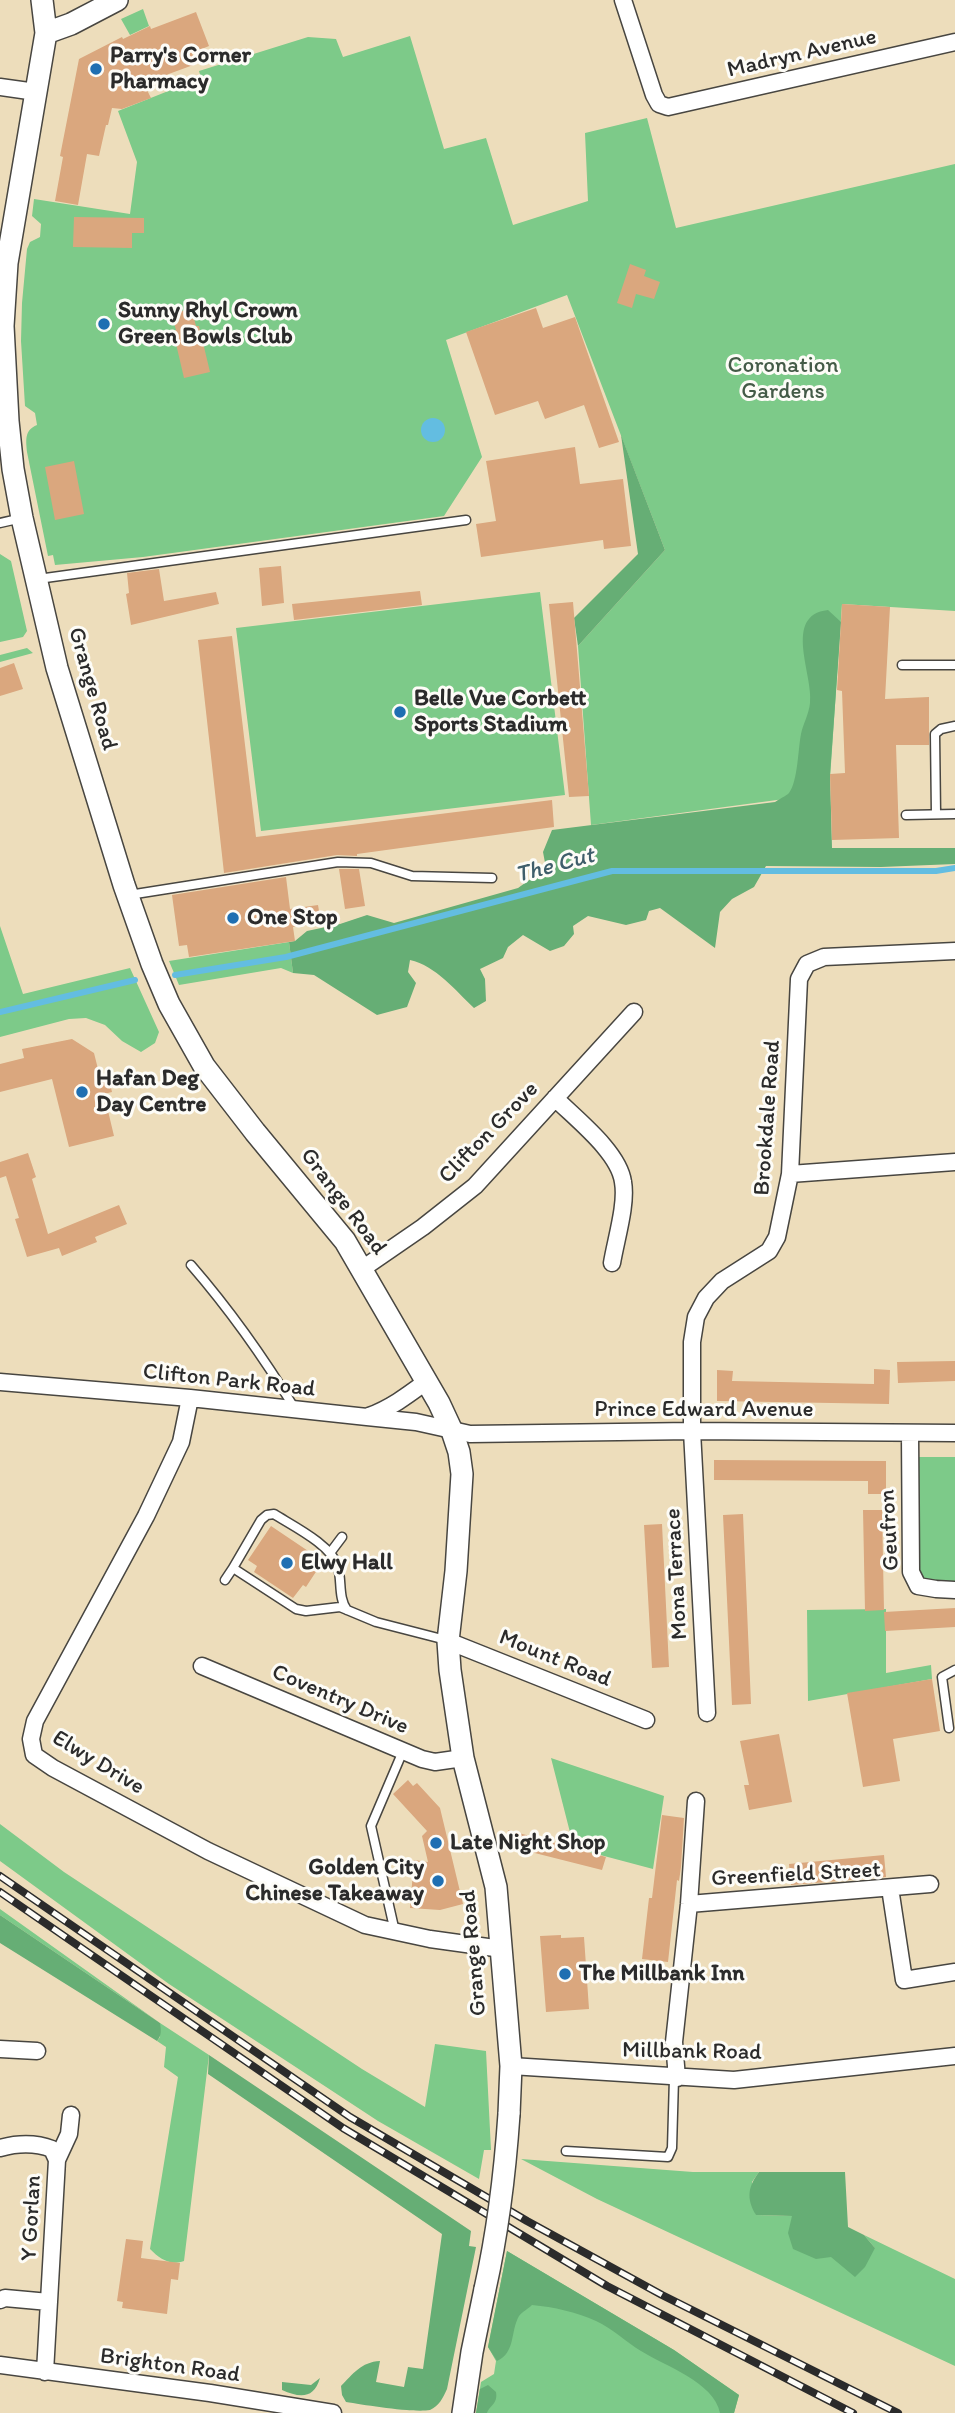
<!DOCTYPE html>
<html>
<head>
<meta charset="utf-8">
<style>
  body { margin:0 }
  canvas { display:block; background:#edddbb }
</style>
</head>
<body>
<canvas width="955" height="2413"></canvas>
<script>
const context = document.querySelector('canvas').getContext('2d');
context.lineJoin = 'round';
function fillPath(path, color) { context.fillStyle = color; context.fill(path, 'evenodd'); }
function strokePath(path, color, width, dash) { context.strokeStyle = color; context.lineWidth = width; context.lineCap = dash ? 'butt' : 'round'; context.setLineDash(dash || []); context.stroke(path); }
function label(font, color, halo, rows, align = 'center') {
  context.font = font + ' Itim,sans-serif'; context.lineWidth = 6; context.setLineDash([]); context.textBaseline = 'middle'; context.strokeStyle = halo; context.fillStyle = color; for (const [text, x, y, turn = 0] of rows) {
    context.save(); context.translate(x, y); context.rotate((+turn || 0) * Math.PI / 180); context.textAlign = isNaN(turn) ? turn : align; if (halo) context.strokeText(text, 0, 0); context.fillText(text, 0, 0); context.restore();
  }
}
const green = new Path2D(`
  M143,9L149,26L130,35L121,19Z
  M410,36L444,149L486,138L513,225L588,201L585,133L647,118L676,228L955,164V611L842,604L829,793L591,825L578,646L665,550L567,295L446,340L482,457L444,516L143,557L55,565L53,555L48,556L27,452C26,441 24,430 37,425L35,413L25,406L21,341L22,303L27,249L30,242L40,237L41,224L32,216L34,199L130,214L137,162L118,111L201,78L199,71L308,37L336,39L343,57Z
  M0,554L11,561L27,631L23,637L0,642Z
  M540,592L565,795L261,831L236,628Z
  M27,648L33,653L0,662V655Z
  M0,926L23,994L130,968L159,1032L155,1043L141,1052L122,1041L105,1025L86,1018L69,1019L0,1037Z
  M289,942L293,973L281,968L179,985L169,961Z
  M917,1457H955V1581H924L917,1568Z
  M886,1609V1673L931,1665L932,1679L808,1701L807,1610Z
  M551,1758L664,1796L653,1869L574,1848Z
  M0,1824L64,1872L362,2069L425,2107L435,2044L486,2051L491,2150H484L479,2179L378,2121L169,1984L0,1861Z
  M0,1909L160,2023L209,2055L184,2261C170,2266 160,2259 150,2249L178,2077L164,2067L166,2047L157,2041L160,2037V2023L0,1915Z
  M521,2159L693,2172H759L752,2182L756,2215L793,2216L875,2248L864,2235L955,2279V2366L597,2199Z
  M507,2251L674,2350L739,2395L734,2413H476L481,2382L494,2374L496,2361L488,2347Z`);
const forest = new Path2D(`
  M621,435L665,550L578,646L574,618L638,554Z
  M828,610L841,622L830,774L832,848H955V864L881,867L766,866L754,887L732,899L720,912L715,948L660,908L649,911L646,920L626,925L588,916L573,926L574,934L564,946L550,951L523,935L508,947L503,958L480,969L485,979L486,1001L474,1008C455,990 436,966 410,960L408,972L416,983L407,1007L377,1015L314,975L293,973L289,942L295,941L307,931L340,924L367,915L394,923L518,888L546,868L543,852L552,830L775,802C779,799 786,796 789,793C798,781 798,749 801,734C803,724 809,714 810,703C814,676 782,615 828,610Z
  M0,1915L160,2023C161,2030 162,2035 157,2041L0,1943Z
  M209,2055L471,2231L469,2246L476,2247L447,2389C443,2398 439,2406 430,2410C413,2413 365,2405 346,2402L342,2395L341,2386C353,2374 361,2362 380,2361L376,2382L404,2387L408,2367L423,2369L442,2234L208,2074Z
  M759,2172H845L848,2227L864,2235L875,2248L865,2267L855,2277L831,2257L816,2259L793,2249L788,2233L792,2216L756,2215C746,2198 748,2187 759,2172Z
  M507,2251L674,2350L739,2395L734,2413H720C714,2382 665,2366 641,2351C626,2342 612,2328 596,2321C576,2312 554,2307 532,2305C529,2308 522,2312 519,2316C510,2332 516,2352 497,2361L488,2347Z
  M320,2378C314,2399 300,2398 282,2390V2382L311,2385Z
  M488,2385L496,2392C498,2404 490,2405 487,2413H476L480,2389Z`);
const water = new Path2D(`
  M421 430a12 12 0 1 1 24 0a12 12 0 1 1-24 0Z`);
const stream = new Path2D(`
  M175,975L286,957L612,871H936L955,868
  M0,1012L135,980`);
const building = new Path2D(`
  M196,12L209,46L192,53L196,64L166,75L145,86L151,98L122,109L112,108L108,125H106L99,156L87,154L78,205L55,201L63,157L60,156L79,59L122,37L123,39L150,26L151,29Z
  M74,217L144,218V233H132V248L73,247Z
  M630,264L646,270L644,276L660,282L654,299L636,294L632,308L617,303Z
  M536,308L543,328L575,317L619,442L599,448L584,405L545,419L538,401L495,415L466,332Z
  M186,310L193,314L196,326H199L210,372L184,378L173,331L176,330L173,319L178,312Z
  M575,447L580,484L623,479L631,546L604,549L603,540L481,557L476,524L496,521L486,461Z
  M74,461L84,514L55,520L45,467Z
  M281,566L284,603L262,606L259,568Z
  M159,569L164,601L216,592L219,604L131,625L126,594L129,593L127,573Z
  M420,591L422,605L294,620L292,604Z
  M573,602L589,796L569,797L549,604Z
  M842,604L890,607L885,699L929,697V745H896L899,838L832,840L830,774L845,773L842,691L837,690Z
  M232,636L256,837L552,800L554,827L357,854V856L337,855L224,873L198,640Z
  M14,663L23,689L0,696V668Z
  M339,869H359L365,906L345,909Z
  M286,877L290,909L318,905L321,923L293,927L295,941L189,957L187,945L179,946L172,895Z
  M72,1039L94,1053L100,1077L108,1075L112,1092L104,1094L114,1136L69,1147L52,1079L0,1092V1064L24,1058L22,1049Z
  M28,1153L36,1177L32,1179L48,1234L119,1205L127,1224L95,1237L97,1242L62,1256L59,1248L27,1257L15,1219L19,1218L6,1176L0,1178V1162Z
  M955,1361V1381L898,1383L897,1362Z
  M874,1369L890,1370L889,1404L717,1401V1370L733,1371L732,1381L874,1384Z
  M714,1460L886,1461V1494H868V1481L714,1480Z
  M863,1510H882L884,1610L865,1611Z
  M743,1514L751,1704L732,1705L723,1515Z
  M662,1524L669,1667L652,1668L644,1525Z
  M271,1526L323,1561L306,1587L303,1585L293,1598L254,1572L257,1566L248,1560Z
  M955,1608V1627L885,1631L884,1612Z
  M932,1679L940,1731L893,1739L900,1781L863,1787L847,1693Z
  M779,1734L792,1802L749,1810L744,1785H749L740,1741Z
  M408,1780L413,1786L417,1783L440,1808L463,1904L440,1910L410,1908L414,1860L428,1862L422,1836L427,1831L393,1794Z
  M662,1815L684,1818L681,1867L679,1881L677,1880L668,1962L642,1959L649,1898H652Z
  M508,1830L606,1857L602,1870L511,1847Z
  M884,1855L886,1877L791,1885L789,1864Z
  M561,1935V1938L584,1937L589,2009L546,2012L540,1936Z
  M126,2239L143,2241L141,2258L180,2263L178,2280L171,2279L167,2314L122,2308L123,2302L117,2301Z`);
const lane = new Path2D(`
  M0,523L22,518
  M38,579L466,520
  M902,665H955
  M936,814L935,734L941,729L955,726
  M906,815L955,814
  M129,895L338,862L371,863L412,876L492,878
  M191,1265C230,1310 264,1358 295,1409
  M330,1553L342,1537
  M225,1580L233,1568
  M347,1610C338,1598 342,1581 338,1567C332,1545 293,1526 274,1514L267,1515L261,1520L233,1568L296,1609L306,1611L340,1607L376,1622L446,1640
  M949,1728L942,1677L955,1670
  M395,1932L371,1826L403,1751
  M566,2151L668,2157L672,2148L674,2078`);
const street = new Path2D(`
  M623,0L654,95L659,104L668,107L955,42
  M0,87L36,92
  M555,1098C576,1119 619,1152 623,1182C627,1204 616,1239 612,1263
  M790,1174L955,1162
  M362,1269L423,1227L475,1186L634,1012
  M0,1382L190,1398L367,1417L416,1422L470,1434L692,1431L955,1433
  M190,1398L181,1442L146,1516L35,1721L31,1739L34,1755L53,1768L208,1851L365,1925L430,1939L502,1949
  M369,1416C391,1408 408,1395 427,1381
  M910,1434L911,1572L918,1586L936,1589L955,1590
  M448,1641L646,1720
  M202,1666L422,1759L435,1762L463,1758
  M707,1713L692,1431V1342L696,1317L706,1298L722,1281L769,1251L777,1237L790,1174L799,979L807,964L824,957L955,951
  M890,1888L904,1980L955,1972
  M689,1904L930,1884
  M0,2049L37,2051
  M511,2066L734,2080L955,2056
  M677,2078L674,2042L689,1904L696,1801
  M0,2148C18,2143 34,2142 52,2149L57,2160L45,2372
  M57,2160L69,2134L71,2115
  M0,2300L5,2298L49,2302
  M0,2365L210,2393L333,2413`);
const secondary = new Path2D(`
  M42,0L46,33L7,263L3,326L8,421L13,469L22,518L57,668L124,885L152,964L169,1004L204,1066L255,1132L345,1241L439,1403L452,1431L459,1452L462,1474L456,1571L448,1641L450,1670L463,1758L496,1887L511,2066L509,2114
  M46,33L71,24L117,0
  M463,2413L472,2352L485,2289`);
const rail = new Path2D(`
  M0,1876L350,2117L527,2221L662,2295L898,2413
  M0,1892L343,2128L607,2286L853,2413`);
const secondaryBridge = new Path2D(`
  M485,2289C498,2231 505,2173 509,2114`);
const markers = [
  [96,69,7,"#1f6fb2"],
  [104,324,7,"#1f6fb2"],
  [400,712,7,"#1f6fb2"],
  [233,918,7,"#1f6fb2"],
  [82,1092,7,"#1f6fb2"],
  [287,1563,7,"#1f6fb2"],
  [436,1843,7,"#1f6fb2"],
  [438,1881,7,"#1f6fb2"],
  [565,1974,7,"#1f6fb2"]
];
const streetNames = [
  ["Madryn Avenue",802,54,-13],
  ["Grange Road",92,689,74],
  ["Brookdale Road",768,1118,-86],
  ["Clifton Grove",489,1133,-46],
  ["Grange Road",343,1202,53],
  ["Clifton Park Road",229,1381,6],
  ["Prince Edward Avenue",704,1410],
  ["Geufron",890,1530,-93],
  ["Mona Terrace",677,1574,-93],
  ["Mount Road",555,1659,22],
  ["Coventry Drive",340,1700,23],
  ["Elwy Drive",98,1763,31],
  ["Greenfield Street",796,1875,-3],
  ["Grange Road",474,1953,-95],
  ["Millbank Road",692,2052,1],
  ["Y Gorlan",32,2218,-87],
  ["Brighton Road",170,2366,8]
];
const poiNames = [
  ["Parry's Corner",110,56],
  ["Pharmacy",110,82],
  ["Sunny Rhyl Crown",118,311],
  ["Green Bowls Club",118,337],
  ["Belle Vue Corbett",414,699],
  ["Sports Stadium",414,725],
  ["One Stop",247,918],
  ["Hafan Deg",96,1079],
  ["Day Centre",96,1105],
  ["Elwy Hall",301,1563],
  ["Late Night Shop",450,1843],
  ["Golden City",424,1868,"right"],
  ["Chinese Takeaway",424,1894,"right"],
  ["The Millbank Inn",579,1974]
];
const parkNames = [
  ["Coronation",783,366],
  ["Gardens",783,392]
];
const waterNames = [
  ["The Cut",555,866,-15]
];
fillPath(green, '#7dca89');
fillPath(forest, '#66ae75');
fillPath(water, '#63bde1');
strokePath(stream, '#63bde1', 6);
fillPath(building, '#daa77e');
strokePath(lane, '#484641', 11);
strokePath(street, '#484641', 19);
strokePath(secondary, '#484641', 24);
strokePath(lane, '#fff', 8);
strokePath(street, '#fff', 16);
strokePath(secondary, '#fff', 21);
strokePath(rail, '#2b2b2b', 8);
strokePath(rail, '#fdfcf7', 5, [16]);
strokePath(secondaryBridge, '#484641', 24, []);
strokePath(secondaryBridge, '#fff', 21);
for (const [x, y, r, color] of markers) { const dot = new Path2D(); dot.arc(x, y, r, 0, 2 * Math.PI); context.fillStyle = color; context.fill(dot); strokePath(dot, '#fdfcf7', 2.5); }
label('23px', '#2b2b2b', '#fdfcf7', streetNames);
label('bold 23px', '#2b2b2b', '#fdfcf7', poiNames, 'left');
label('23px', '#445b47', '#fdfcf7', parkNames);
label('italic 24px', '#3f5e6b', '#fdfcf7', waterNames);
</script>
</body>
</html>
